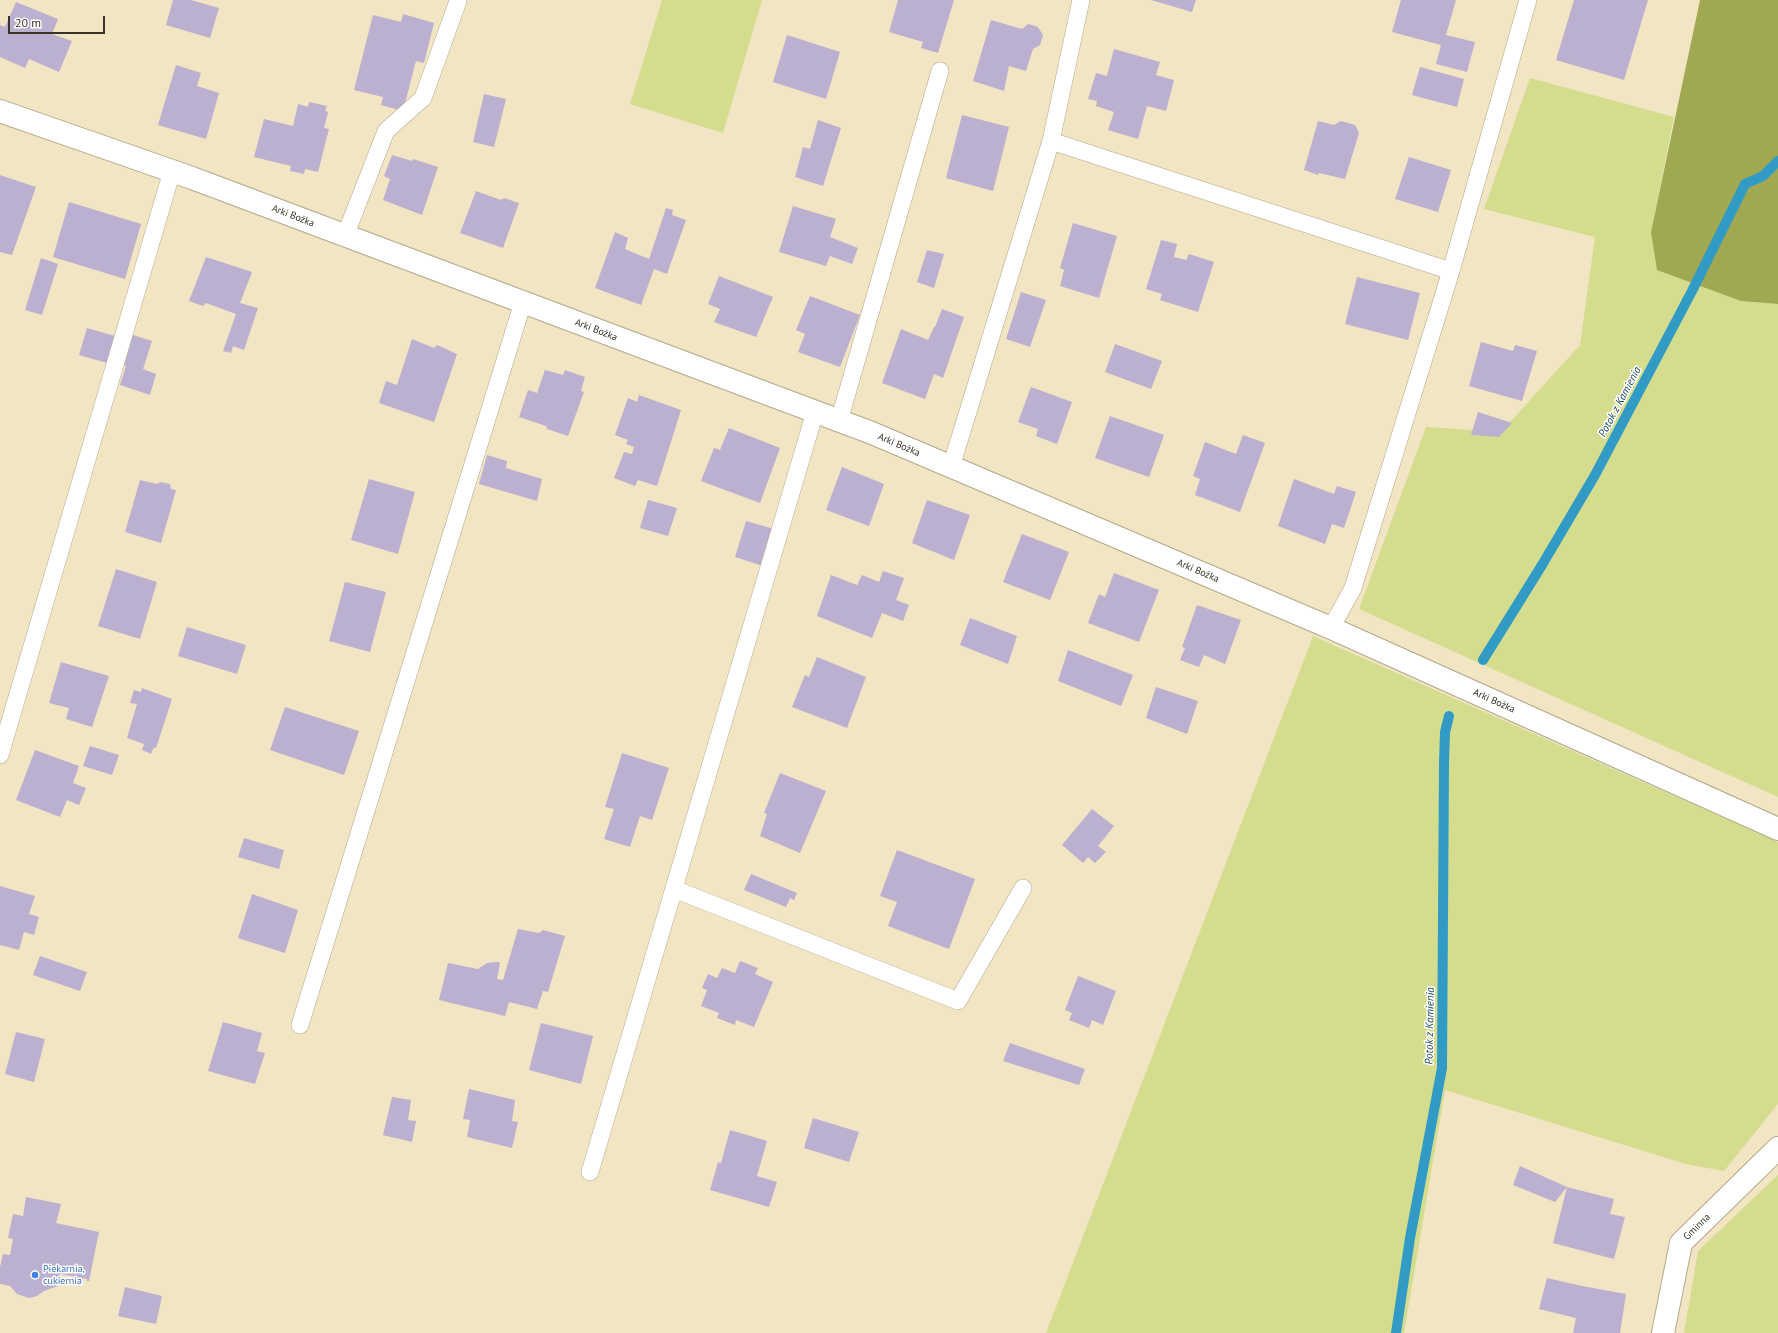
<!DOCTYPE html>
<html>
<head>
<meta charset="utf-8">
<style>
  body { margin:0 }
  #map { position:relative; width:1778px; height:1333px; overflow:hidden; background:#f1e5c4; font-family:"PT Sans",sans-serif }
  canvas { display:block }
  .scale { position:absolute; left:8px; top:16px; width:97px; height:18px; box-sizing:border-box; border:2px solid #383326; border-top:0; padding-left:5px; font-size:12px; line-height:14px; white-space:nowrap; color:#383326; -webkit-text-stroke:3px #fff; paint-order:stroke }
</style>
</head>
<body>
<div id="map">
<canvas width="1778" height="1333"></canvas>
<div class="scale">20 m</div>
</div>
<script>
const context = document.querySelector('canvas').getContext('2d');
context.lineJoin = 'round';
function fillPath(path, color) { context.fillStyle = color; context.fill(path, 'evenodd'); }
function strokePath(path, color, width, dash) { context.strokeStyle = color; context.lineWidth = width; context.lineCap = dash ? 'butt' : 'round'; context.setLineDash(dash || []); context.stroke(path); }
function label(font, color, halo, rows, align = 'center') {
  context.font = font + ' "PT Sans",sans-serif'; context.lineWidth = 3; context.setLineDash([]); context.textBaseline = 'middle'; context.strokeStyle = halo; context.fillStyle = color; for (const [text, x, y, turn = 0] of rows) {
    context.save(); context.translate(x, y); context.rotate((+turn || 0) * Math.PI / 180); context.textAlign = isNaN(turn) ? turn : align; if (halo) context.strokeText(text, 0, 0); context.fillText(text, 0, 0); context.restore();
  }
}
const green = new Path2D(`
  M662,0H762L723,133L630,104Z
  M1530,78L1674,117L1651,232L1741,301L1778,304V797L1359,609L1426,427L1501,432L1580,345L1595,237L1484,209Z
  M1313,636L1778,842V1104L1724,1171L1686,1164L1445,1090L1404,1333H1046Z
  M1778,1175V1333H1684L1698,1251Z`);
const forest = new Path2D(`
  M1700,0H1778V304L1741,301L1657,270L1651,232Z`);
const stream = new Path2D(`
  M1483,660L1542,565L1595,475L1692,291L1745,184L1763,176L1778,161
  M1396,1333L1410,1238L1442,1068L1444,763L1445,732L1449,716`);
const building = new Path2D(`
  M173,0H191L219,8L210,38L166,25Z
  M898,0H954L938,53L921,48L923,42L889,32Z
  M1151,0H1196L1192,12Z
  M1401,0H1456L1446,35L1475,42L1467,72L1436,64L1441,45L1392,32Z
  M1574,0H1648L1624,80L1556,60Z
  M16,2L58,19L52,34L72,41L59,72L29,59L25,68L0,57V25L5,27Z
  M403,14L434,23L424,63L416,61L403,111L381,105L383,97L354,90L373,15L401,22Z
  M991,20L1022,29L1028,24L1038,27L1043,35L1040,45L1033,49L1026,71L1009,66L1004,91L973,81Z
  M787,35L840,52L826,99L773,82Z
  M1114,49L1160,62L1156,75L1174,80L1166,111L1147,106L1138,139L1108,130L1114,112L1096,106L1097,101L1088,99L1096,73L1107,76Z
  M176,65L201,73L197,86L219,93L206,139L158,125Z
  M1420,67L1464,79L1457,107L1412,95Z
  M484,94L506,99L494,147L473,142Z
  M309,102L327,106L325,111L328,112L324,128L329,129L318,172L305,169L304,174L290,171L291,166L254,157L264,119L293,126L298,104L308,107Z
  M962,115L1009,127L993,191L946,178Z
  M818,120L841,128L823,186L795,177L803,147L810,149Z
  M1318,121L1334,125L1341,121L1355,125L1359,133L1345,179L1319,173L1318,175L1304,170Z
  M392,155L412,161L413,159L438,167L422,215L383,200L390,179L384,176Z
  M1409,157L1451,170L1438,212L1395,199Z
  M0,175L36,187L12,255L0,252Z
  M476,191L501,200L504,198L519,203L503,248L460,233Z
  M69,202L141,224L125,279L53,257Z
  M793,206L836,219L830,237L858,248L852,264L830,256L826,266L779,252Z
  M666,208L673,210L672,215L686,220L667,274L654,269L641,305L595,288L615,232L628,238L625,249L649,259Z
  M1073,223L1117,236L1099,298L1060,286L1064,270L1060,268Z
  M1161,240L1177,244L1174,257L1186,260L1189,254L1214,262L1198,312L1160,300L1162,294L1146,289Z
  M927,250L944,254L934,288L917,282Z
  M206,257L252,272L240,303L258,308L244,350L233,346L231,353L223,351L236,314L206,303L203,306L189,301Z
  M41,258L58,264L42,315L25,310Z
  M719,276L773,297L756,337L714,322L720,309L708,304Z
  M1357,277L1420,293L1408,340L1345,324Z
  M1021,292L1046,300L1030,347L1006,339Z
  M810,296L860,315L840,367L798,352L805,334L796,330Z
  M942,309L964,317L943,378L934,374L925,399L882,383L901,329L928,340L934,327H935Z
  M87,328L115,336L107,363L79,355Z
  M133,335L152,341L143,369L156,374L150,395L120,385L126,366L124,365Z
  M412,339L434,348L437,345L457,354L434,422L379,403L386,381L397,385Z
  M1481,342L1513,351L1515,345L1537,351L1522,401L1469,386Z
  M1115,344L1162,361L1151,389L1105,372Z
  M545,370L563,375L565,370L585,377L581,391L584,392L568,436L547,429L546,426L519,417L528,390L537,393Z
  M1031,387L1072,402L1057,444L1036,436L1038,429L1018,422Z
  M639,395L681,410L657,486L638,480L635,486L614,478L624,452L632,454L634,447L626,444L628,440L615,435L628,398L637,402Z
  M1478,412L1512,423L1499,437L1471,435Z
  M1110,416L1164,435L1149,477L1095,458Z
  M729,428L780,448L760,503L701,481L714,448L720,450Z
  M1243,435L1265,443L1240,512L1195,495L1200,479L1193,476L1205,442L1236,454Z
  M487,455L507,461L506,468L542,479L537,501L479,484Z
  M842,467L884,484L869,526L826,510Z
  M369,479L415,492L398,554L351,540Z
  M1294,479L1334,494L1337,486L1356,492L1344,528L1332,524L1325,544L1278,526Z
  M140,480L157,484L160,482L170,484L171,489L176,490L161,543L125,532Z
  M648,500L677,508L668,536L640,528Z
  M927,500L970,515L954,560L912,543Z
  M746,521L774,529L763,566L735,557Z
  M1022,534L1069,552L1050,600L1003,582Z
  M116,569L157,582L140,639L98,626Z
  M883,571L904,578L896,600L909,605L903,621L882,613L872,638L817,616L831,575L857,585L862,575L879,582Z
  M1114,573L1159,590L1139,642L1088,623L1099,594L1105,597Z
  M345,582L386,592L370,652L329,641Z
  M1197,605L1241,620L1225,664L1204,655L1199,667L1180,660L1185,648L1182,647Z
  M970,618L1017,636L1008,664L960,645Z
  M187,627L246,645L237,674L178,656Z
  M1068,650L1133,675L1121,706L1058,681Z
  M817,657L866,677L847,728L792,707L805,675L809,677Z
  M61,662L109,676L92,727L66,719L69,708L49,703Z
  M1156,687L1198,701L1187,734L1146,718Z
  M142,688L172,699L156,748L154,747L151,754L142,750L144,744L127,738L137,704L130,703L134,690L141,692Z
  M285,707L359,731L344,775L270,750Z
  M90,746L119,755L112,775L83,766Z
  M35,750L79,766L73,783L86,788L79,805L67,800L60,817L16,800Z
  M622,753L669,768L652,820L640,816L630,847L604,839L614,809L605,807Z
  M780,773L826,791L800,853L760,836L767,814L764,813Z
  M1092,809L1114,826L1098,846L1106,852L1095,863L1088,857L1083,863L1062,845Z
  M244,838L284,850L279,869L238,857Z
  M897,850L975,879L949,949L888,926L897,902L880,896Z
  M751,874L797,893L794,900L790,898L786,907L744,890Z
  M0,886L35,896L29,914L39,917L34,935L24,932L19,950L0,945Z
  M252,894L298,910L285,953L238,938Z
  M518,929L539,933L543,930L565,936L548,992L543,991L537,1009L509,1002L505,1016L439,1000L448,963L478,969L487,963L497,962L500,963L497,979L503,980Z
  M40,956L87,972L80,991L33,975Z
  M740,961L758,968L755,974L773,982L754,1027L736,1020L735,1025L717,1018L719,1013L701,1006L707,990L702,988L708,974L717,978L722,968L735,973Z
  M1078,976L1116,991L1103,1025L1092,1020L1089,1028L1069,1020L1072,1013L1065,1010Z
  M223,1022L262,1033L257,1051L265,1053L255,1084L208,1071Z
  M541,1023L593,1036L581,1084L529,1070Z
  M16,1032L45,1039L34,1082L5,1074Z
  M1010,1043L1085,1069L1079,1085L1003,1061Z
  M469,1089L515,1100L512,1121L518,1122L512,1148L467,1137L470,1120L463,1119Z
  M392,1097L411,1100L408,1120L416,1121L412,1142L383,1135Z
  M813,1118L859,1132L849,1162L804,1148Z
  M730,1130L767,1141L757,1176L777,1182L769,1207L710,1190L718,1162L721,1163Z
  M1520,1166L1567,1187L1555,1202L1513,1185Z
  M1567,1187L1614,1199L1610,1214L1625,1217L1614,1259L1553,1243Z
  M26,1197L61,1204L56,1223L99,1232L89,1281H87V1279L60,1274L58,1286L44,1291L37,1296L29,1298L17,1294L10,1286L0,1284V1267L3,1254L10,1255L13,1239L8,1238L13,1214L23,1216Z
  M1547,1278L1582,1286L1626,1294L1620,1333H1573L1576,1318L1539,1309Z
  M125,1287L162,1296L156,1324L118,1316Z`);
const lane = new Path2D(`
  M1051,141L1451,271
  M345,236L386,131L423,98L458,1
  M839,421L940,71
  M951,467L1051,141L1081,0
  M1331,628L1353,588L1451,271L1528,0
  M0,755L172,171
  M674,889L958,1001L1023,888
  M300,1025L523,302
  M590,1172L815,412`);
const street = new Path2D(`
  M0,111L192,178L872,433L1331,628L1778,829
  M1663,1333L1681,1243L1778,1148`);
const markers = [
  [35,1275,4,"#3f7fe0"]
];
const streetNames = [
  ["Arki Bożka",293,216,21],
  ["Arki Bożka",596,330,21],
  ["Arki Bożka",899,445,23],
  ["Arki Bożka",1198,571,23],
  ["Arki Bożka",1494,701,24],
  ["Gminna",1697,1227,-44]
];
const shopNames = [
  ["Piekarnia,",43,1269],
  ["cukiernia",43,1281]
];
const waterNames = [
  ["Potok z Kamienia",1620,402,-62],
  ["Potok z Kamienia",1430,1026,-89]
];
fillPath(green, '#d4dd8e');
fillPath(forest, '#a0a851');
strokePath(stream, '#319bc5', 10);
fillPath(building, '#bbb0cf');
strokePath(lane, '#b2a788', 18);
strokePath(street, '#b2a788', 24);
strokePath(lane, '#fff', 17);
strokePath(street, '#fff', 22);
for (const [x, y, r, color] of markers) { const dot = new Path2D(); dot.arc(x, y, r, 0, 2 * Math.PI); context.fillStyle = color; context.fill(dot); strokePath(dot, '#fff', 1.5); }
label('10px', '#383326', '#fff', streetNames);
label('10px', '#366cbe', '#fff', shopNames, 'left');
label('italic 11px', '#1d485b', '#fff', waterNames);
</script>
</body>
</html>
